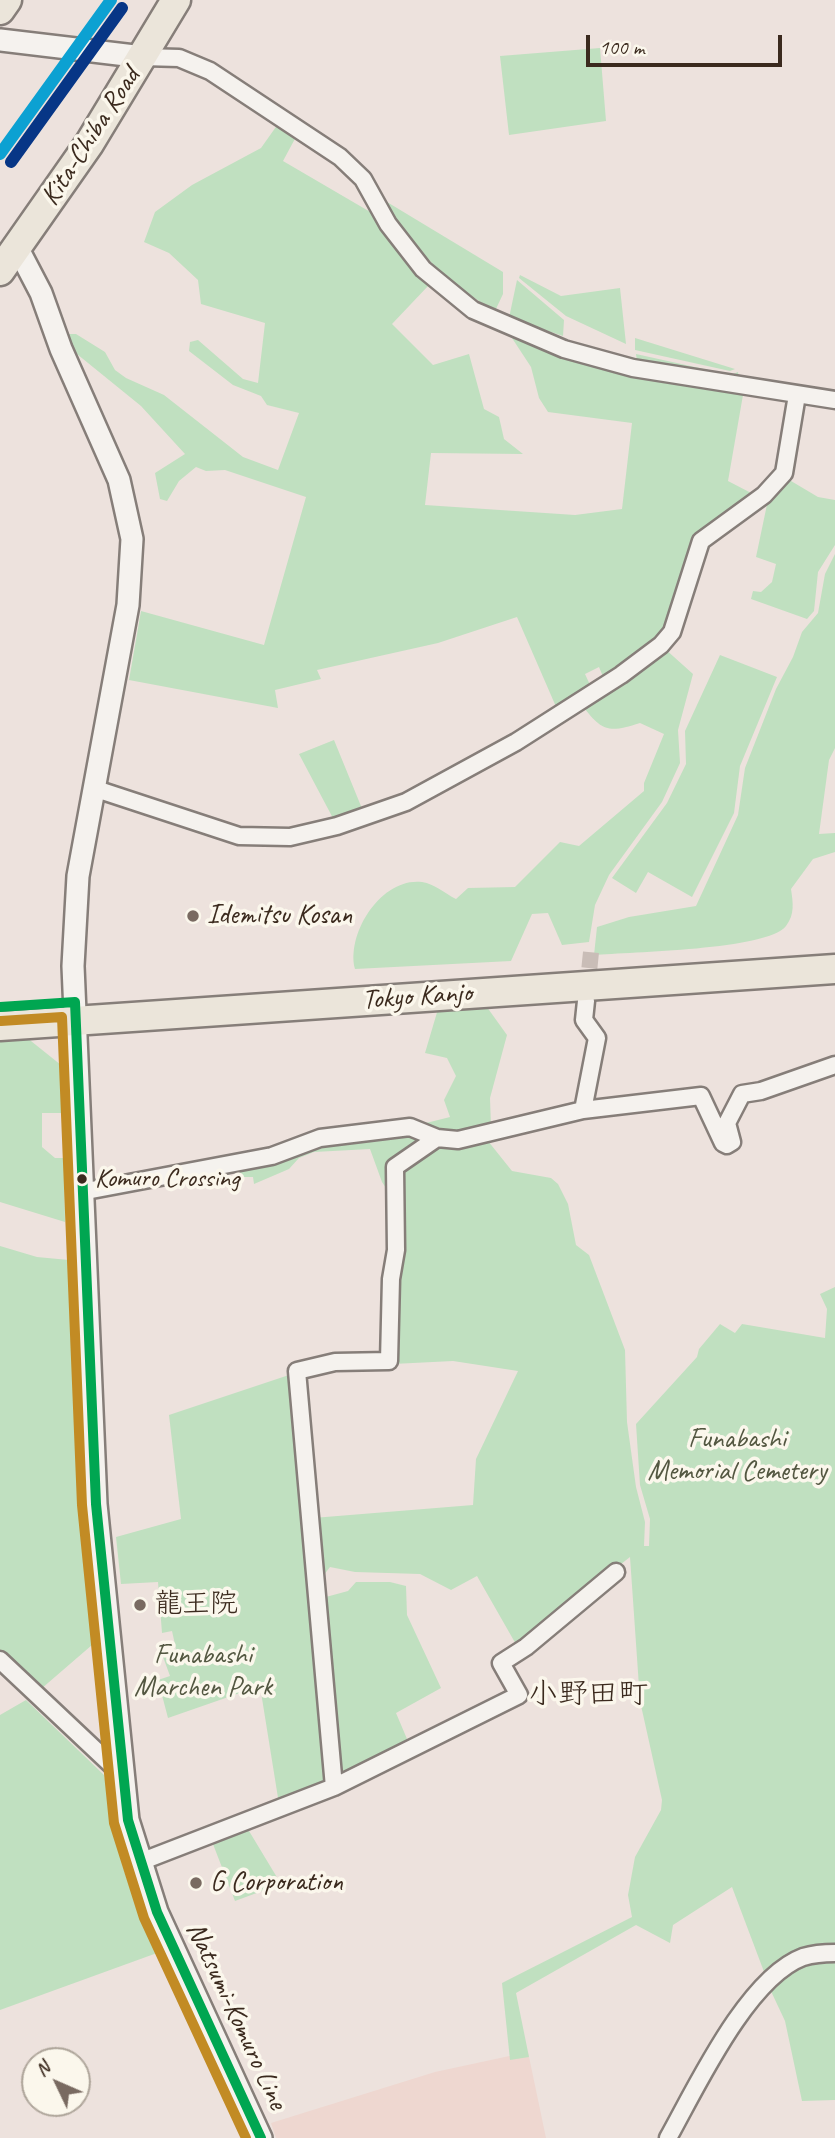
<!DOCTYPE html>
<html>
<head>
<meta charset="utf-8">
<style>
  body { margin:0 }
  #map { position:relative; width:835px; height:2138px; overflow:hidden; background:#ede2dd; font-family:Caveat,sans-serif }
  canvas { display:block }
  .north { position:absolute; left:21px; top:2047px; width:70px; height:70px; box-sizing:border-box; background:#fbf7ec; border:2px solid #aea59a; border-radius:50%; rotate:314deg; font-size:19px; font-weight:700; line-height:28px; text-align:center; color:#3b2a1e }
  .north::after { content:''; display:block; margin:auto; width:24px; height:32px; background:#796a61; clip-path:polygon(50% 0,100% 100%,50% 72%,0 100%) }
  .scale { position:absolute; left:586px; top:35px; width:196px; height:32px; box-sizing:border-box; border:4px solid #3b2a1e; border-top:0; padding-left:9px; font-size:21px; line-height:24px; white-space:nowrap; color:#3b2a1e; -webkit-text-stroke:5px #fbf7ec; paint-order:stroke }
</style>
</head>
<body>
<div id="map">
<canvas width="835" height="2138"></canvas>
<div class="north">N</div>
<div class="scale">100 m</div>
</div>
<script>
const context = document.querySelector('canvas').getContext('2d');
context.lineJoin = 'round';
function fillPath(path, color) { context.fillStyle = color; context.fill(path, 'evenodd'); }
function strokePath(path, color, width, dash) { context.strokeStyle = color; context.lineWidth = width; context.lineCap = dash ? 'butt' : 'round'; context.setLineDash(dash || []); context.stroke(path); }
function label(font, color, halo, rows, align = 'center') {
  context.font = font + ' Caveat,"Klee One",sans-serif'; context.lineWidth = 7; context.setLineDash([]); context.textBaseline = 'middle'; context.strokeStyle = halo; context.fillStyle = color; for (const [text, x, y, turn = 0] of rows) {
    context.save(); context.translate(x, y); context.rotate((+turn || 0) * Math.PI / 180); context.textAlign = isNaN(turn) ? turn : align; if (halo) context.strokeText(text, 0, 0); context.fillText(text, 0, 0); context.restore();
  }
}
const built = new Path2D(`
  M528,2052L546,2138H276L271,2123L435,2072Z`);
const green = new Path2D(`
  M600,48L606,121L509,135L500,56Z
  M278,124L297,135L283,161L372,213L399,253L429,285L392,324L433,365L469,354L484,409L499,417L504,439L523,454L431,453L425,505L575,515L622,509L632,423L548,412L539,398L531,367L510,335C586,366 663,380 743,395L728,481L755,495L704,531L669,626L658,641L604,679L599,667L585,674L591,687L557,709L517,617L438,643L317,670L321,679L275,690L278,708L129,680L141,611L264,645L306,497L225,470L206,471L196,467L179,481L167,501L160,499L155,473L185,454L141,406L72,350L66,334H76L105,352L115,370L126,378L164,395L243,457L278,470L299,413L267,405L261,396L233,385L189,351L190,342L198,340L243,379L258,383L265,323L201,304L198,280L169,253L144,242L155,212L192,185L261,148Z
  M387,202L503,272V294L495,311C448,283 414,249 383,204Z
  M520,275L561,296L620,288L626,344L566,316L519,278Z
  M517,280L564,320L563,336L509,318Z
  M635,338L735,369L730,371L635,350Z
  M636,354L731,375L738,372L739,379L637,361Z
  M786,478L818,497L835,500V545L818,572L814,611L807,619L751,599L753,591L761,592L772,582L776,564L756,557L769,495Z
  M835,554V748L829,760L819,834L835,833V852L813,859L791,889C793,903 795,914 786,926C768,950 630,952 594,955L597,927L629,917L696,906L738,815L745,768L776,689L793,657L802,632L818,613L825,574Z
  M664,648L693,674L678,730L680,763L662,802L609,875L595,905L589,942L562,945L548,913L532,914L511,961L355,969C346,934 381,877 422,882C435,884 444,893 456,899L468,888L515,887L560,842L579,846L644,791V783L664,734L640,723C609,733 602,732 582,705Z
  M720,655L777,677L740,766L734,813L692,897L648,872L636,893L612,878L667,803L686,764L685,731Z
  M334,740L363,811L335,822L299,754Z
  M484,1003L507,1035L490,1098L491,1127L456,1137L422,1124L450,1117L444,1100L456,1076L447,1058L425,1053L438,1009Z
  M26,1037L61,1065L62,1113H42V1147L55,1158H64L65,1222L0,1202V1039Z
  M408,1130L432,1138L391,1166L392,1197L382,1182L370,1149L314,1152L299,1158L289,1169L254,1184L253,1177H241L234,1167L325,1140Z
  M484,1136L512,1171L551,1178L558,1184L568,1204L576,1245L589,1255L625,1350L627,1422L636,1487L645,1522L644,1546H649L650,1519L640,1485L636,1424L697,1357L699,1349L720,1324L735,1333L742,1324L825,1338L827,1309L820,1294L835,1287V1947L766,1977L732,1887L673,1925L670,1943L636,1925L516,1993L529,2057L510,2060L502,1983L632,1917L628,1895L635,1857L661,1810L662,1800L640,1701L630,1557L517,1646L477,1576L451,1590L420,1574L355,1572L330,1567L317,1584L313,1518L473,1505L476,1459L518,1371L453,1361L393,1364L399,1171L439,1141Z
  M0,1246L37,1257L69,1260L80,1504L92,1645L41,1689L0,1650Z
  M292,1374L311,1601L348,1591L356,1582H390L406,1586L407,1615L441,1688L396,1713L410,1746L279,1804L260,1686L168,1718L158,1680L170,1676L162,1654L176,1649L172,1631L162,1633L158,1582L121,1584L116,1537L181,1519L169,1415Z
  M26,1700L104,1775L122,1864L139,1916L157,1953L0,2010V1715Z
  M246,1826L281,1884L235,1901L211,1839Z
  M835,1957V2100L802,2101L785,2021L769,1987L793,1966Z`);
const streetTunnel = new Path2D(`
  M587,992L591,952`);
const street = new Path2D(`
  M143,57L179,58L210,71L340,157L363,179L388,224L423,269L473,310L564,349L633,368L835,400
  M93,788L239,836L290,837L337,826L406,802L516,742L621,675L661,645L672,632L701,541L764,495L784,473L797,395
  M583,1110L597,1038L584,1020L586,1001
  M81,1192L272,1156L320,1138L410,1127L437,1138L458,1140L583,1110L701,1096L723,1143L727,1145L732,1142L727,1123L742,1094L761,1091L835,1065
  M0,1660L121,1774
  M334,1787L297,1371L335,1362L389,1361L391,1279L396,1250L395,1167L437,1138
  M140,1862L334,1787L519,1695L501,1663L526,1647L616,1572
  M668,2138C696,2088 747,1978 803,1957C813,1954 825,1953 835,1953`);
const secondary = new Path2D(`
  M0,40L143,57
  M17,247L41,293L61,349L119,480L132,539L128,605L78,876L73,966L96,1504L128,1820L157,1912L261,2138`);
const highway = new Path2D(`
  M0,10L7,0
  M0,271L89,144L176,0
  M0,1026L835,969`);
const bus1 = new Path2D(`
  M0,1007L75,1002L96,1504L128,1820L157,1912L261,2138`);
const bus2 = new Path2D(`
  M1,1021L62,1017L82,1505L114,1823L144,1918L246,2138`);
const rail1 = new Path2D(`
  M0,154L111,0`);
const rail2 = new Path2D(`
  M11,162L122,8`);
const markers = [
  [193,916,7,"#796a61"],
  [82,1179,6,"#3b2a1e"],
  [140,1605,7,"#796a61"],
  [196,1883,7,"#796a61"]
];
const busNames = [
  ["Komuro Crossing",95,1179]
];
const streetNames = [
  ["Kita-Chiba Road",91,137,-57],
  ["Tokyo Kanjo",417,997,-4],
  ["Natsumi-Komuro Line",236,2016,65]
];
const poiNames = [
  ["Idemitsu Kosan",207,916],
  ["龍王院",154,1605],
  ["G Corporation",210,1883]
];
const parkNames = [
  ["Funabashi",737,1440],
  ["Memorial Cemetery",737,1472],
  ["Funabashi",203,1656],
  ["Marchen Park",203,1688]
];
const neighbourhoodNames = [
  ["小野田町",588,1695]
];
fillPath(built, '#eed7d0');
fillPath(green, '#c0e0c0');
strokePath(streetTunnel, '#c9bdb7', 16, [16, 8]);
strokePath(street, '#867e79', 21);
strokePath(secondary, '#867e79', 26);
strokePath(highway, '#867e79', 33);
strokePath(street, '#f5f2ee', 16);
strokePath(secondary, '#f5f2ee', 21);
strokePath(highway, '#ebe5da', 28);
strokePath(bus1, '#00a651', 10);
strokePath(bus2, '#c28b24', 10);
strokePath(rail1, '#0ca1d2', 12);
strokePath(rail2, '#073686', 12);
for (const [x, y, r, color] of markers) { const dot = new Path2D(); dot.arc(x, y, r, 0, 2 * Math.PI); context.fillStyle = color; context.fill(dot); strokePath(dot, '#fbf7ec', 2.5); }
label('26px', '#3b2a1e', '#fbf7ec', busNames, 'left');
label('28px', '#3b2a1e', '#fbf7ec', streetNames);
label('28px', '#3b2a1e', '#fbf7ec', poiNames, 'left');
label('28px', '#535741', '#fbf7ec', parkNames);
label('30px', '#3b2a1e', '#fbf7ec', neighbourhoodNames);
</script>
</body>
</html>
